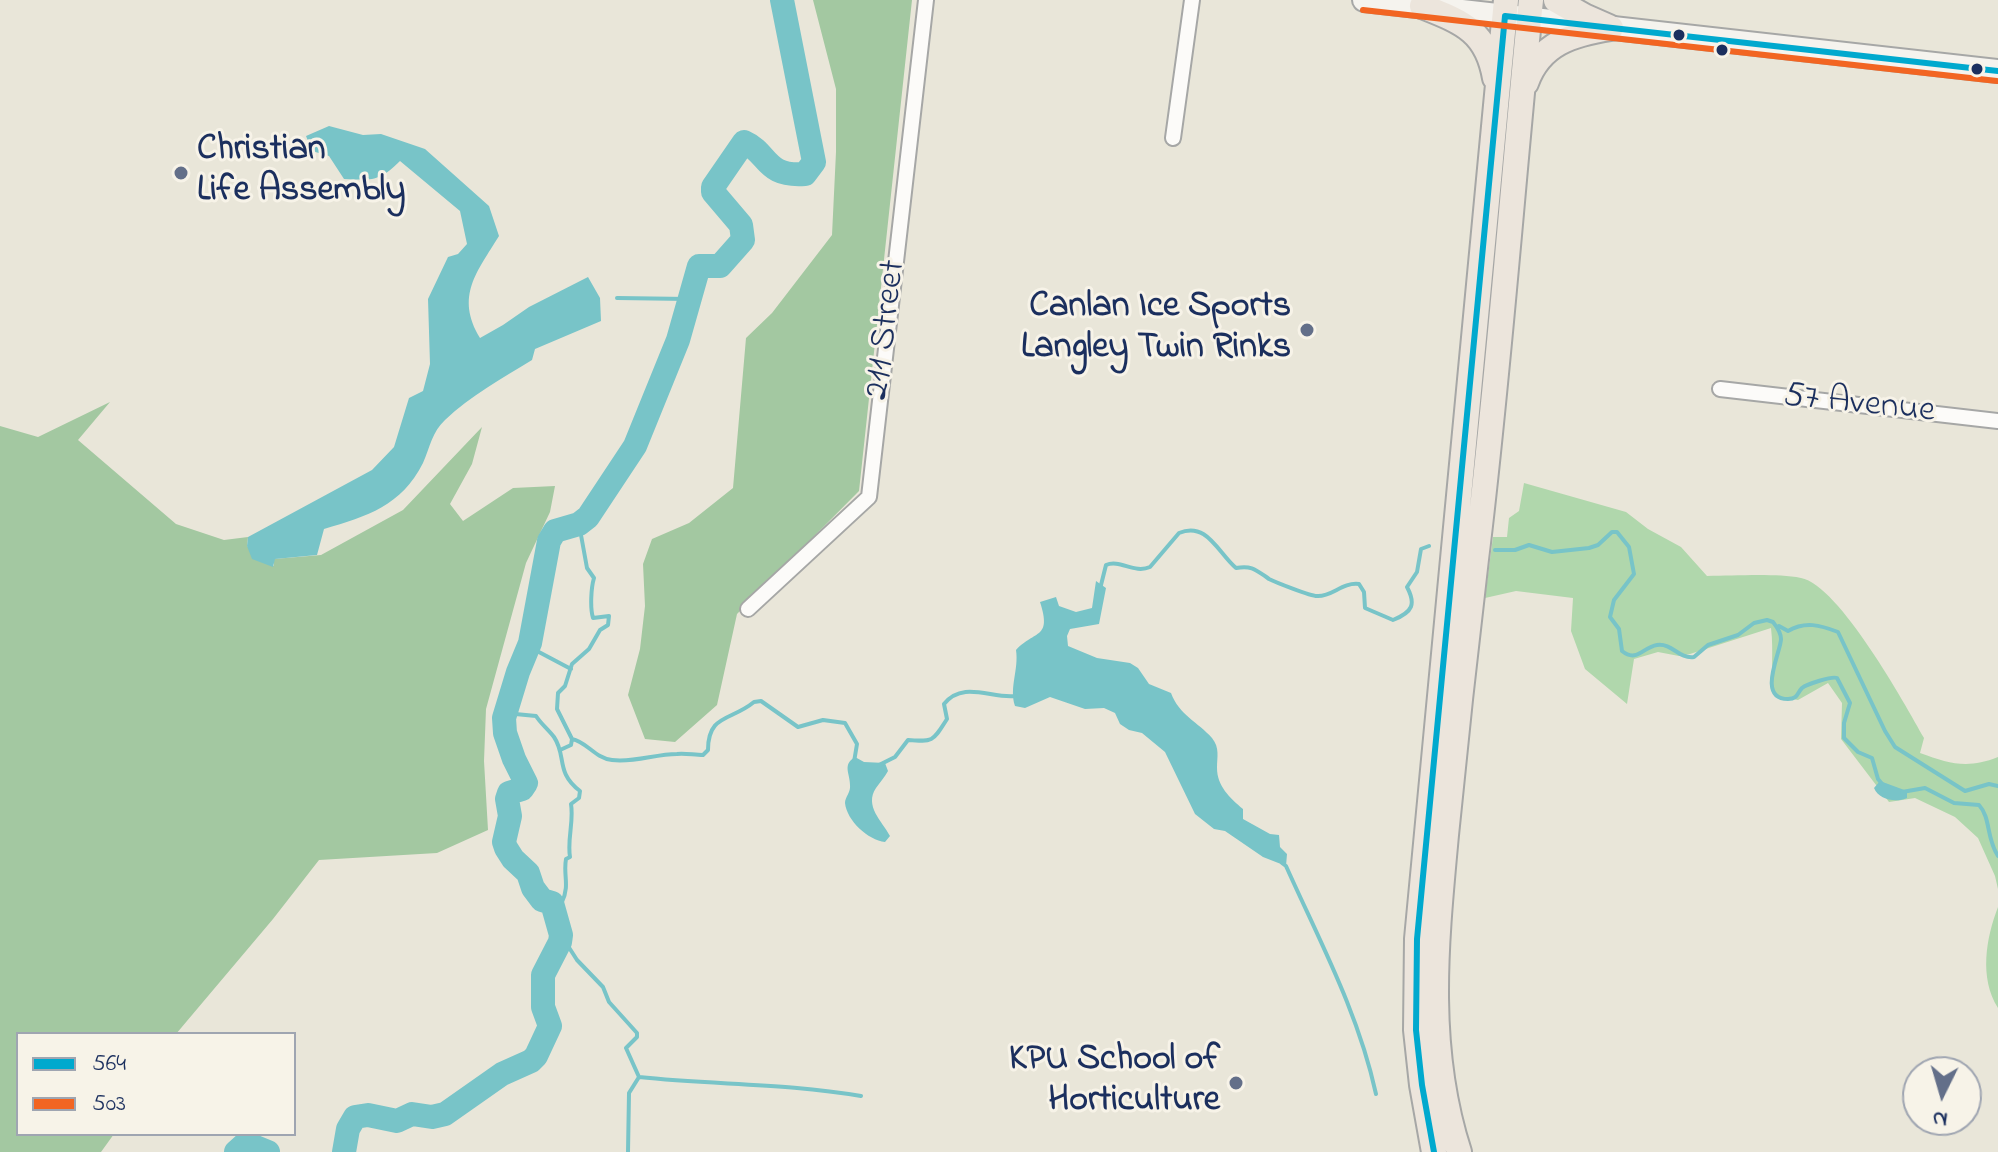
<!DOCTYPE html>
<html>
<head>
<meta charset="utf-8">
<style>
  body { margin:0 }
  #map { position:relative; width:1998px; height:1152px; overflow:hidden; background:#e9e6d9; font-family:"Indie Flower",sans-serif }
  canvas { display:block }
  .legend { position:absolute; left:16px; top:1032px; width:280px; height:104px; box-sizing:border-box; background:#f7f3e8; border:2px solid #9fa5b1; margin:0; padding:10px 14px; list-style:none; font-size:24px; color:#1b2f5e }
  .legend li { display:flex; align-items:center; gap:16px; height:40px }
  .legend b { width:40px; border:2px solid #9fa5b1 }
  .north { position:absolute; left:1902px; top:1056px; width:80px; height:80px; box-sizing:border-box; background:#f7f3e8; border:2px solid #9fa5b1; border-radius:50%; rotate:185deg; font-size:22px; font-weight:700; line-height:32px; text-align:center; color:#1b2f5e }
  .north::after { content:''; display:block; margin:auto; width:28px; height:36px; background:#636f89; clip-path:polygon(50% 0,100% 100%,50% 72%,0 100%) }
</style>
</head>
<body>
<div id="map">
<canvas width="1998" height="1152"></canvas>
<ul class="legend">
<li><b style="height:10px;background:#00a9ce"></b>564</li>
<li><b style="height:10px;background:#f26522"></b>503</li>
</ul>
<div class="north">N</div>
</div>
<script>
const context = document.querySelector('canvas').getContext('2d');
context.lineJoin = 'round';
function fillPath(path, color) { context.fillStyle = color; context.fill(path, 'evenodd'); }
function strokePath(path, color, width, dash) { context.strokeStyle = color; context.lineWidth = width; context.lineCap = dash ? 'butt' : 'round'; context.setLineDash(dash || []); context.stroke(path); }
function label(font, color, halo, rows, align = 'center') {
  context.font = font + ' "Indie Flower",sans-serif'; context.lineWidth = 6; context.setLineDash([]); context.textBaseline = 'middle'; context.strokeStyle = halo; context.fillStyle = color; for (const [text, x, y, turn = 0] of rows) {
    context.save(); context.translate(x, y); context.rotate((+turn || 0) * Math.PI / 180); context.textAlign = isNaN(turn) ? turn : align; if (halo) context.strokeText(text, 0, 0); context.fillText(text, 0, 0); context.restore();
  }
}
const green = new Path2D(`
  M1524,483L1626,512L1648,529L1681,547L1707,576C1735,576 1774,573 1801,578C1839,585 1905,704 1924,738L1920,753C1950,764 1968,769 1998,757V889L1995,876L1978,838L1955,817L1915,798L1889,802L1841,739L1842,703L1828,683L1798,700L1774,696C1770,673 1774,652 1771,628L1690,654L1679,656L1658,652L1634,659L1627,704L1585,669L1571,631L1573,598L1516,591L1485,598L1493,537H1507L1509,518L1519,511Z
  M1998,907V1008C1979,978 1986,938 1998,907Z`);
const forest = new Path2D(`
  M813,0H912L859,491L737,614L717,705L675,742L645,739L628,695L640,649L645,606L643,564L652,539L689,523L733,488L746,338L772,313L832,235L836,152V89Z
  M110,402L78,440L176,524L224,540L248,537L247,546L274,566V559L321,555L403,510L482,427L472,464L450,504L463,521L513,488L555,486L550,512L526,563L486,709L484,761L488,830L437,853L319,860L273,919L176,1034H18V1134H114L101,1152H0V426L38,437Z`);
const water = new Path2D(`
  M329,126L363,135L381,134L425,149L489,206L499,236C477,272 455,296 480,338L503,325L529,307L588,277L600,298L601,321L535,349L532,360C503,378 470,396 445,420C432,432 430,447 423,463C401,506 368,516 324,529L317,555L275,559L273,567L252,559L247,546L248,537L372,470L394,447L409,398L423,391L430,364L428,299L448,257L458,254L467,244L460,211L400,161C379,182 373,180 344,179L329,156L312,151L306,136Z
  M1096,581L1106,588L1099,624L1070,629L1067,636L1068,646L1097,658L1130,663L1138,668L1149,684L1171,693C1179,715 1198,722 1212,738C1220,748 1217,757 1217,768C1217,786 1230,798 1243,809V819L1270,834L1279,835L1280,847L1287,854L1286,866L1263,857L1225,831L1214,829L1195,814L1165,752L1142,733L1129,730L1120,724L1115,713L1104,708L1085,709L1050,697L1025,708L1015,706C1009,687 1019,670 1016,650C1035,630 1052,639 1040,602L1056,597L1059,606L1076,612L1092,608Z
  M855,757L864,762L885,763L888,771C885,777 880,782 876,788C864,806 882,821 890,836L885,842C868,840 847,821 845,803C845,797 851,792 850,785C850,773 842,765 855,757Z
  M1880,781L1907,791V798C1896,803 1879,800 1874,788Z`);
const stream = new Path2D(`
  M617,298L688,299
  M1495,550H1515L1529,545L1552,552L1589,548L1598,545L1612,532H1617L1629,547L1634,574L1614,600L1610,617L1619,629L1622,651C1637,663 1643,647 1657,645C1673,643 1678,659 1694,657L1708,645L1738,635L1754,623L1767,620L1773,622C1777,627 1781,633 1781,639C1781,652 1756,699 1788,699C1798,699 1797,693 1802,688C1807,684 1832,676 1837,678L1850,703L1844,723V738L1858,752L1872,758L1878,779L1883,785
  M1100,589L1106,565C1120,559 1134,574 1150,567L1179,533C1207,521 1218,553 1236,568C1252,565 1256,570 1269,579C1275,582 1310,596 1317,596C1332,597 1342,582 1359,584L1364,592L1365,608L1393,620C1413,612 1416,604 1407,587L1417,572L1421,549L1429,546
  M1779,626L1788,631C1805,621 1820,625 1838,632L1885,731L1895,747L1965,791L1989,784L1998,786
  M530,643L537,651L571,669
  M505,713L536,716C541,724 548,729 554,737C567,756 555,772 580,791L579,798L571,804C574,822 567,839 570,857L566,859C563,875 570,885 562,902L552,903
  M572,739C587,742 595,758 612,760C634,763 655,754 677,754C685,753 694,755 703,755L708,750C708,714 731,721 754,702L761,701L798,727L823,720L845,723L857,744L854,762
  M572,739L557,709L558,693L565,686L572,664L589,649L600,630L608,625L609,616L593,618C590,608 591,588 594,578L587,568L579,524
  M560,750L571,745L572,739
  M879,765L895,757L908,740C934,742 933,741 947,719L944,704C963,680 992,699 1015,696
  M1902,792L1925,788L1954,803L1979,805C1991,818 1986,838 1998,856
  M1282,863L1286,866C1320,942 1358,1012 1376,1094
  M561,935L577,960L603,987L609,1002L637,1033V1037L626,1048L639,1077L629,1093L628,1152
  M639,1077C714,1085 787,1083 861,1096`);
const river = new Path2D(`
  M236,1152L246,1143L268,1152
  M344,1152L348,1129L355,1117L368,1115L397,1121L412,1114L432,1117L445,1114L502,1074L531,1061L536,1056L550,1026L543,1007V975L560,942L561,935L552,903L542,900L533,888L528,873L513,859L506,848L504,842L510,816L507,799L509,793L522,789L526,783L514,759L505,733L504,718L518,672L530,643L549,541L555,531L579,524L588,517L635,446L678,340L699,266H720L743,240L741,225L713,192V187L744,142C769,153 764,177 805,174L814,162L782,0`);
const minor = new Path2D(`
  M1173,138L1192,0
  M1720,389L1998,421
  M748,609L869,497L926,0`);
const secondary = new Path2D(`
  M1364,0L1998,71`);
const primary = new Path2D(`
  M1556,0L1584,16L1609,27
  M1422,6C1462,22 1487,31 1495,78
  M1526,83C1540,43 1573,34 1611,28
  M1434,1152L1422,1085L1416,1030L1417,939L1506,0
  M1459,1152C1425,1047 1436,943 1446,835C1455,743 1465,651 1476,559C1499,373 1512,186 1531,0`);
const bus1 = new Path2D(`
  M1434,1152L1422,1085L1416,1030L1417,939L1505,16L1998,71`);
const bus2 = new Path2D(`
  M1363,10L1997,81`);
const markers = [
  [1679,35,7,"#1b2f5e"],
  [1722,50,7,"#1b2f5e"],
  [1977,69,7,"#1b2f5e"],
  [181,173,8,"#636f89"],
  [1307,330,8,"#636f89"],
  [1236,1083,8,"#636f89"]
];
const poiNames = [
  ["Christian",197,152,"left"],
  ["Life Assembly",197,193,"left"],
  ["Canlan Ice Sports",1291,309],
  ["Langley Twin Rinks",1291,350],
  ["KPU School of",1220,1062],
  ["Horticulture",1220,1103]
];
const streetNames = [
  ["211 Street",888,330,-83],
  ["57 Avenue",1859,406,6]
];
fillPath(green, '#b0d7ac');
fillPath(forest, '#a3c8a1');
fillPath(water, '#78c4c8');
strokePath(stream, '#78c4c8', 4);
strokePath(river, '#78c4c8', 24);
strokePath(minor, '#a6a7a6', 18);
strokePath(secondary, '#a6a7a6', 26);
strokePath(primary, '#a6a7a6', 28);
strokePath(minor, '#fcfbf9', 14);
strokePath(secondary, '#f5f3ee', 22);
strokePath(primary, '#ece5dc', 24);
strokePath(bus1, '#00a9ce', 6);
strokePath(bus2, '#f26522', 6);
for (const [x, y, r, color] of markers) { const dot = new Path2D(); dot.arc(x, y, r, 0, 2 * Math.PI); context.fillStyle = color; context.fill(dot); strokePath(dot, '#f7f3e8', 3); }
label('bold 36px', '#1b2f5e', '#f7f3e8', poiNames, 'right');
label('36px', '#1b2f5e', '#f7f3e8', streetNames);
</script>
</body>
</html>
